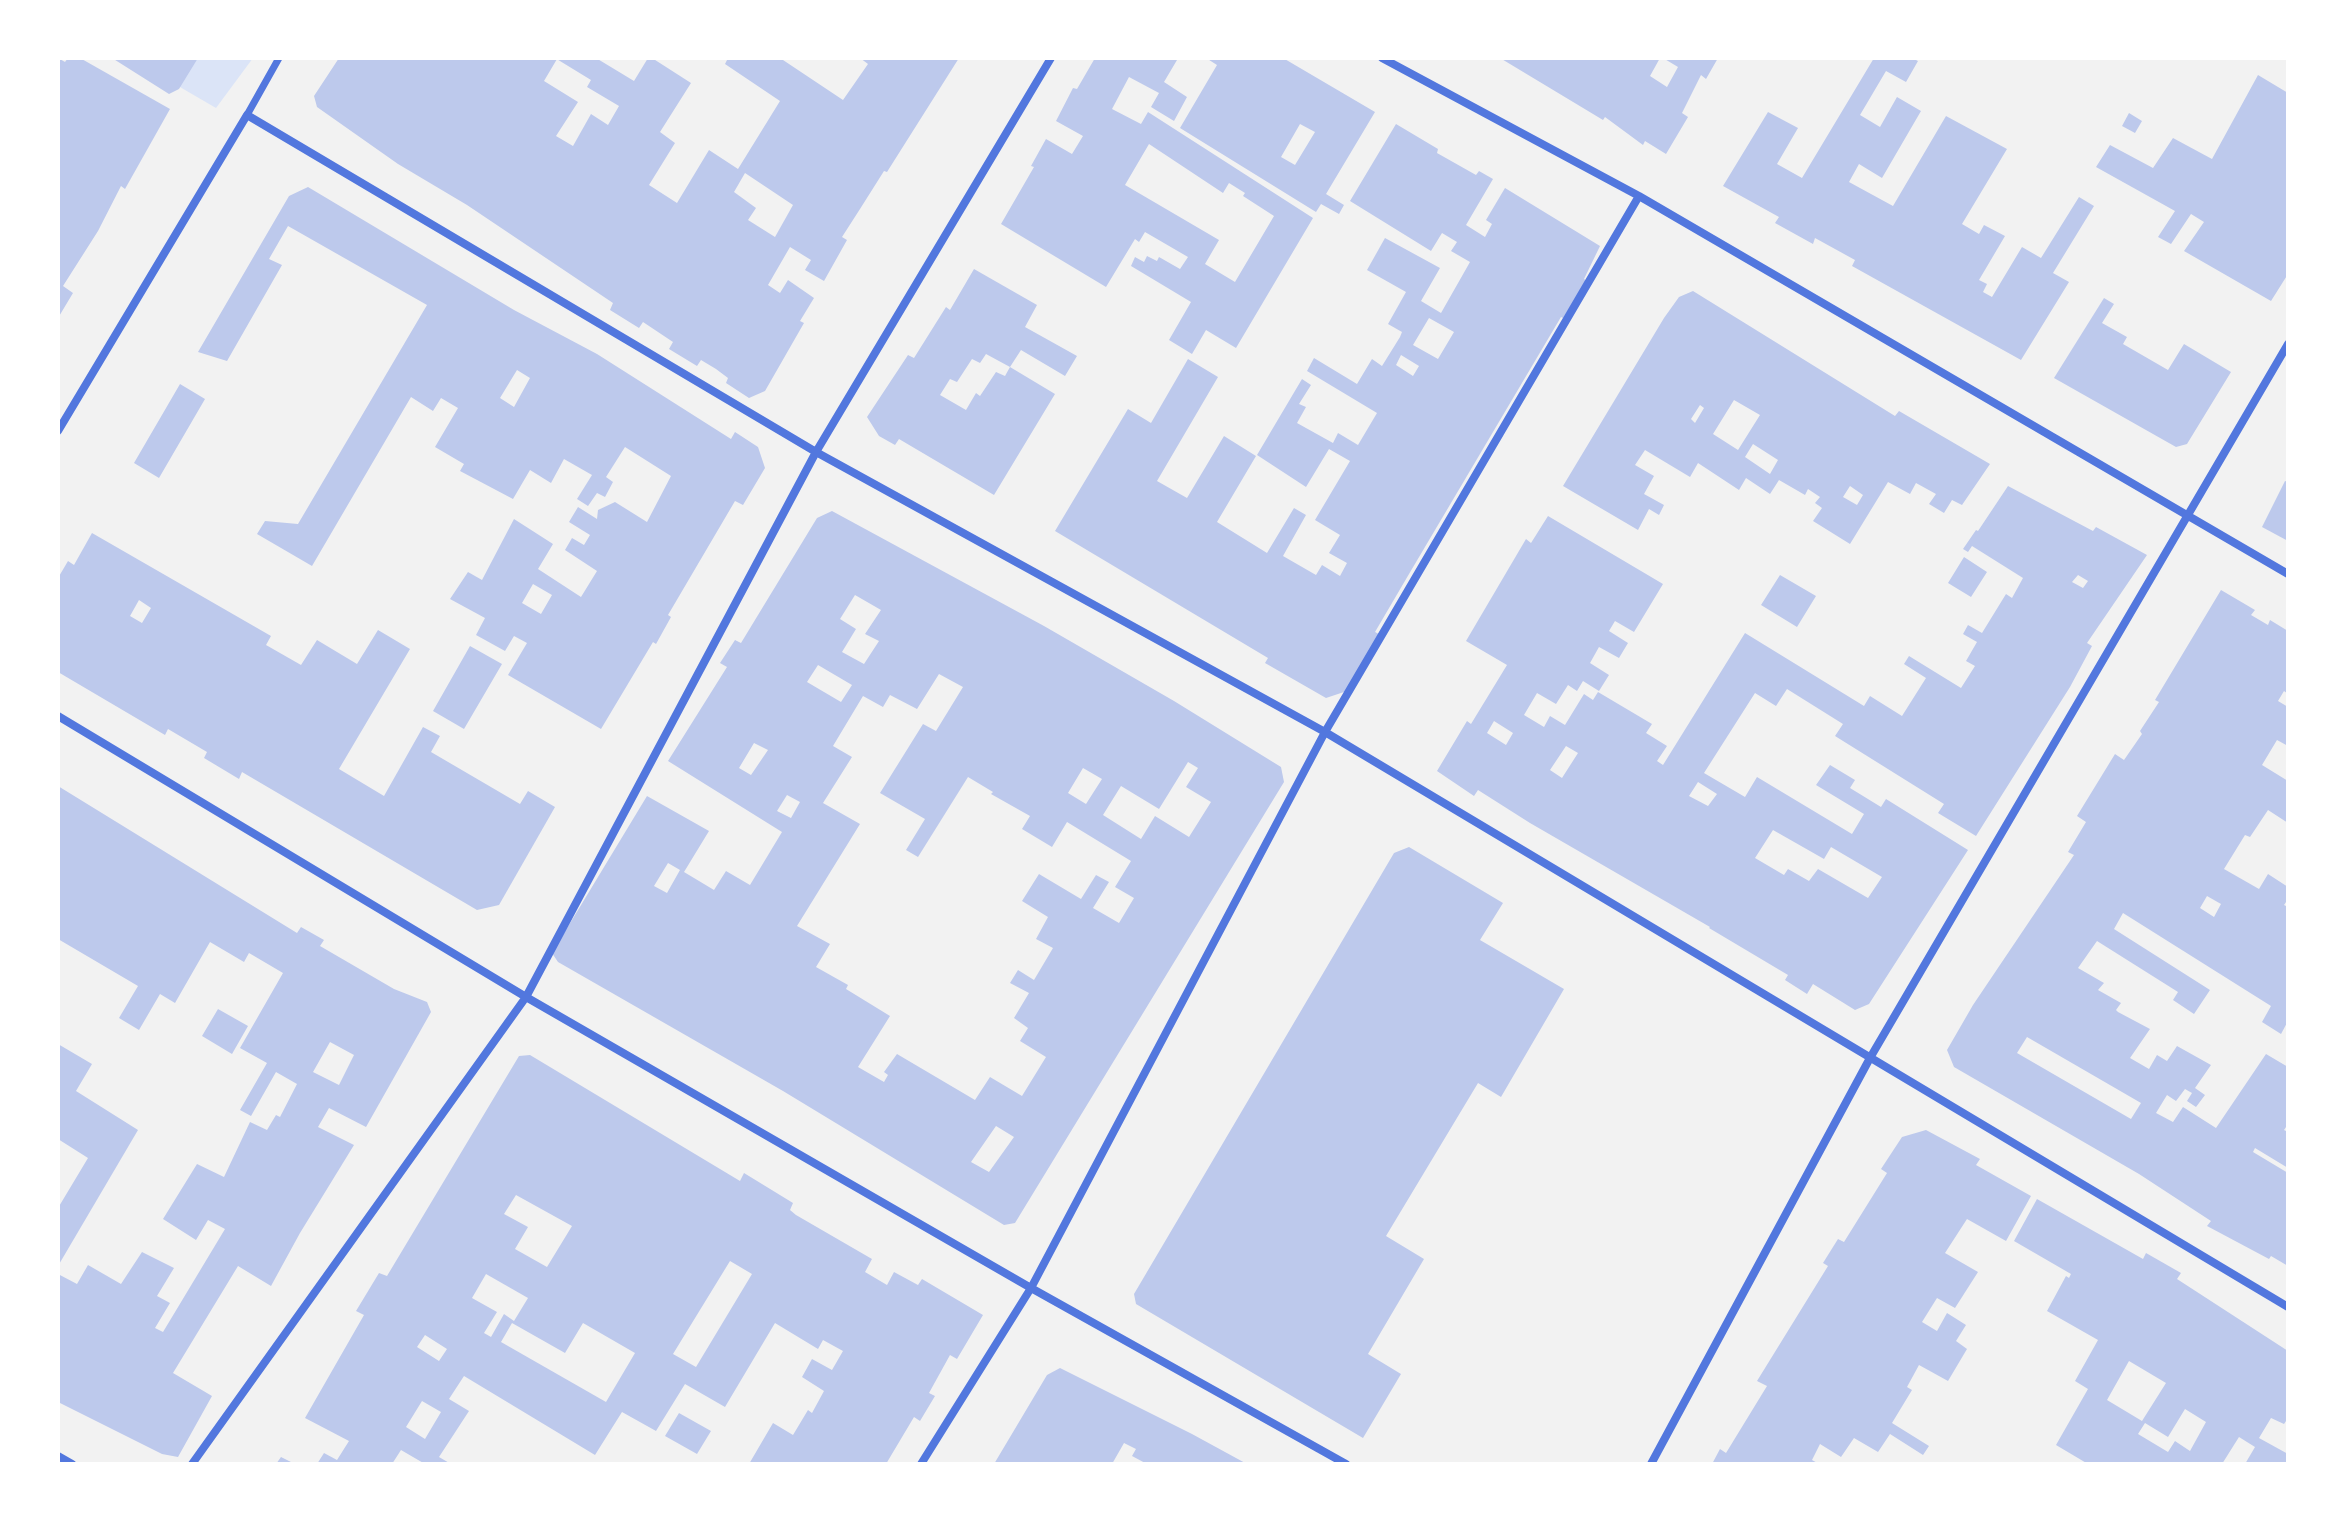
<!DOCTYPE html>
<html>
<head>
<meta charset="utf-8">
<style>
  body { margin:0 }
  #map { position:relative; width:2346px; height:1522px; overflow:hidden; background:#f2f2f2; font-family:"Golos Text",sans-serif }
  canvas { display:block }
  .frame { position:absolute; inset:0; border:60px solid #fff; pointer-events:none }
</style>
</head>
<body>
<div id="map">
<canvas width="2346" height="1522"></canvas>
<div class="frame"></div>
</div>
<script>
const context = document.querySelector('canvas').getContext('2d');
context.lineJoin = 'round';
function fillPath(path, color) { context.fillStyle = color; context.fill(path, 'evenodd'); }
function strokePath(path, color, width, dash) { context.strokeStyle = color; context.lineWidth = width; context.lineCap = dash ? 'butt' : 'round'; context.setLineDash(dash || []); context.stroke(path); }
const green = new Path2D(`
  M130,58H253L216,108Z`);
const building = new Path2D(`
  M58,58L65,62L68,58H80L170,109L125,189L121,186L98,231L63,286L73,293L58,318Z
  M112,58H198L179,89L169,94Z
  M339,58H555L557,59L544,81L578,102L556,136L573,146L591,114L608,125L619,106L587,87L591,80L555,58H596L634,81L648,58H652L691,83L660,132L675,143L649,185L677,203L709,150L738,169L780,101L725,64L728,58H780L843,100L868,64L860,58H959L887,172L884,171L860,209L842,237L847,240L824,281L805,270L811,260L790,247L768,285L780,293L788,280L814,298L800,321L804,323L765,391L749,398L726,383L728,378L716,369L701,360L697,366L669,349L673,342L643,322L639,328L610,310L613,303L467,205L398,164L317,107L314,96ZM745,173L793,205L775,237L748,220L756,208L734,192Z
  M1095,58L1177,60L1164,82L1187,97L1174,121L1151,107L1159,93L1129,77L1112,109L1141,124L1148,112L1313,218L1236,348L1206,330L1192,354L1169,340L1191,302L1131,266L1135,257L1144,262L1147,256L1157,261L1159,257L1180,269L1188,257L1145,232L1139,242L1135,239L1106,287L1001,224L1034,167L1031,166L1046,139L1072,154L1083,136L1056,121L1073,88L1077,89ZM1149,144L1223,193L1229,183L1245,193L1243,196L1274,216L1235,282L1205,264L1219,240L1125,185Z
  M1206,58H1283L1375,112L1326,194L1344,205L1339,214L1321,204L1316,212L1180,128L1217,65ZM1300,124L1315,132L1295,165L1281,157Z
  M1500,58H1660L1650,76L1667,87L1678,67L1663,58H1718L1706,79L1701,75L1682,113L1688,117L1666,154L1645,141L1643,145L1605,117L1603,120Z
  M1874,58H1912L1918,61L1906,82L1886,71L1860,115L1880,127L1897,97L1921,111L1882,178L1859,164L1849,182L1893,206L1946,116L2007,149L1962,224L1979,234L1984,225L2005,236L1979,280L1987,284L1983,292L1992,297L2022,247L2041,258L2079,197L2094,206L2053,273L2069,282L2021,360L1852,266L1855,260L1815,238L1813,244L1775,223L1779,217L1723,186L1768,112L1798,128L1777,164L1802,178Z
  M2258,75L2288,93V274L2271,301L2184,251L2204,222L2191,214L2171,244L2158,237L2175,211L2096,167L2110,145L2153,168L2173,138L2212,159Z
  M2129,113L2142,121L2135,133L2122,126Z
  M1396,124L1438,149L1437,153L1476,175L1479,171L1493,179L1466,225L1485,237L1492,224L1486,220L1505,188L1600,246L1584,279L1587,281L1563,318L1561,317L1409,574L1375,632L1381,635L1347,691L1326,698L1265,663L1268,658L1055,531L1128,409L1151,423L1188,359L1218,377L1157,481L1187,498L1224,436L1256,456L1217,522L1267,553L1294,508L1306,515L1283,556L1316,575L1322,565L1340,576L1347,563L1329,553L1340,535L1315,520L1350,461L1329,449L1306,487L1257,455L1302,379L1311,385L1299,404L1306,407L1297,423L1333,443L1338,433L1358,445L1377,413L1307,371L1314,358L1357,384L1372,359L1382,366L1400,337L1402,332L1388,324L1406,292L1367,270L1385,238L1440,268L1421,301L1441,313L1470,262L1451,251L1457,242L1442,233L1431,251L1350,201ZM1429,318L1454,332L1438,359L1413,345ZM1401,355L1419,366L1413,376L1396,365Z
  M308,187L514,310L597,354L731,439L735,432L758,447L765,468L743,505L735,501L668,615L671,617L656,644L653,642L601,729L508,675L527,643L514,636L505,651L476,635L485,618L450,599L468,572L482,580L514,519L553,544L538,569L581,597L597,571L565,550L572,538L584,545L590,535L569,522L578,507L597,519L598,510L615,502L647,522L671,476L625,447L606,477L613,482L605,497L597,493L588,506L577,499L592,475L564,459L551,483L530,470L513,499L460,471L464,464L435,447L458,408L441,398L433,411L411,397L312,566L257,534L265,521L298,524L427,305L288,226L269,259L282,265L227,361L198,352L289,196ZM517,370L530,378L514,407L500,398ZM533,584L552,595L541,614L522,603Z
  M974,269L1037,305L1025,327L1077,356L1065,376L1021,350L1010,367L986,354L980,363L972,359L957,382L950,379L940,395L966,410L976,393L980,396L996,372L1005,376L1010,367L1055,394L994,495L899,439L895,445L879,436L867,417L908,355L914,358L946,307L950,310Z
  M1693,291L1895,416L1899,411L1990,464L1962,505L1952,500L1944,513L1929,504L1936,494L1916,483L1910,494L1888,482L1850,544L1813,521L1822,508L1815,503L1820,497L1808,489L1805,495L1779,480L1770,494L1746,478L1739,490L1698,463L1690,477L1645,450L1635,465L1654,476L1644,494L1664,505L1659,515L1649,509L1638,530L1563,486L1664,318L1679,297ZM1734,400L1760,415L1738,450L1713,434ZM1700,405L1704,408L1695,423L1691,419ZM1753,444L1778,460L1770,474L1745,457ZM1850,486L1863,495L1857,505L1843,497Z
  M2104,298L2114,304L2102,323L2127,337L2123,344L2168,370L2184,344L2231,372L2187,444L2176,447L2054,378Z
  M180,384L205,399L159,478L134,463Z
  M2285,481L2288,482V541L2262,527Z
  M2008,486L2093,531L2096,527L2147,555L2087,643L2092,646L2070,687L1976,836L1938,813L1944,804L1835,736L1843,724L1787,689L1776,706L1755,693L1704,773L1745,797L1757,777L1852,834L1864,814L1816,785L1830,765L1855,780L1850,788L1881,807L1886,799L1968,850L1869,1004L1855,1010L1813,984L1807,994L1785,980L1788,975L1709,928L1710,927L1530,823L1478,790L1474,796L1437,771L1467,721L1471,724L1507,665L1466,641L1526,539L1531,543L1548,516L1663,584L1634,632L1615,621L1609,631L1628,643L1619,658L1599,647L1590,663L1609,675L1599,691L1583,681L1577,691L1568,685L1556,704L1537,693L1524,715L1544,727L1550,716L1565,725L1584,694L1593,700L1598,692L1652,724L1646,733L1667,746L1657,761L1663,765L1745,633L1864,706L1870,696L1902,716L1926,678L1904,664L1909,656L1961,688L1975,666L1966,661L1977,642L1963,634L1968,625L1982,633L2006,594L2012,598L2023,578L1972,546L1968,552L1963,549L1976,530L1978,531ZM2078,575L2088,581L2083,588L2072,582ZM1494,721L1513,733L1506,745L1487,733ZM1566,746L1578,753L1562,778L1550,770ZM1698,782L1717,794L1708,806L1689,796ZM1773,830L1824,859L1831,847L1882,877L1868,898L1818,869L1809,881L1788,869L1784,875L1755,858Z
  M832,511L1044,626L1174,701L1281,767L1284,782L1015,1223L1004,1225L783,1091L558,962L552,953L647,796L709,831L684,872L714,890L726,871L750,885L782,832L668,761L727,667L720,663L735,640L741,643L817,518ZM855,595L881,610L865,634L879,641L864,664L842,652L856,629L840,619ZM818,665L852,685L841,702L807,682ZM939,674L963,687L936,731L923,724L880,793L925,819L906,850L918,857L968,777L993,792L991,794L1030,816L1022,829L1052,847L1067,822L1131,861L1115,887L1134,898L1119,923L1093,908L1109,882L1096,875L1081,899L1039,874L1022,901L1048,917L1036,939L1053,948L1034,980L1018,970L1010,983L1029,993L1014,1018L1028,1028L1020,1041L1046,1057L1022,1096L990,1077L975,1100L897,1054L884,1072L888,1075L884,1082L858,1067L890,1016L846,989L848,985L816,967L830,944L797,926L860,824L823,803L852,757L833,746L863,696L883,707L890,695L917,709ZM754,743L768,750L751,775L739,768ZM1188,762L1198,768L1186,787L1211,802L1189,837L1155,816L1141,839L1103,815L1121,786L1159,809ZM1083,768L1102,779L1086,804L1068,793ZM787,795L800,802L791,818L777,811ZM668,863L680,870L667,893L654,886ZM996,1126L1014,1137L989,1172L971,1162Z
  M92,533L271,636L266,645L301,665L317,640L357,664L378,630L410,649L339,769L384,796L423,727L440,736L431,752L520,804L528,791L555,807L499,905L477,910L242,772L239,779L204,758L207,752L168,729L165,735L58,672V578L68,561L74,565ZM139,600L151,608L142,623L130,616Z
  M1964,557L1987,572L1971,597L1948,583Z
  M1780,575L1816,596L1797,627L1761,605Z
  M2221,590L2255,610L2251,615L2268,625L2270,620L2288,631V694L2284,691L2278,701L2288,707V746L2277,740L2262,765L2288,781V823L2268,810L2250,837L2245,835L2224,869L2259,889L2268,874L2288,887V899L2284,905L2288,907V1021L2281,1034L2262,1022L2271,1006L2123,913L2114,929L2210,990L2194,1014L2173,1000L2178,992L2097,941L2078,968L2104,983L2098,990L2121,1003L2116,1010L2118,1012L2150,1029L2130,1058L2149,1069L2157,1055L2167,1061L2177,1046L2211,1065L2195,1088L2205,1095L2196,1107L2187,1101L2192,1093L2185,1089L2176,1101L2167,1095L2156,1113L2173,1122L2183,1107L2216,1128L2266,1054L2288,1067V1124L2284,1130L2288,1132V1168L2255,1148L2253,1152L2288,1173V1266L2271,1256L2269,1259L2207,1226L2211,1221L2139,1174L1954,1067L1947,1050L1973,1005L2074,855L2068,852L2086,822L2077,816L2115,754L2124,760L2142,734L2140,731L2159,702L2155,700ZM2207,896L2221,904L2214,917L2200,908ZM2027,1037L2141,1103L2131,1119L2017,1053Z
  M470,646L502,664L464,729L433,711Z
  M58,786L297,933L301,927L324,940L320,946L394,989L427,1002L431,1012L366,1127L329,1108L318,1127L354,1145L300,1233L271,1286L238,1266L173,1373L212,1396L178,1457L162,1454L58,1402V1274L77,1284L88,1265L121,1284L142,1252L174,1268L157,1296L170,1303L155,1328L163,1332L225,1229L208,1220L196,1240L163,1219L197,1164L224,1177L250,1122L267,1130L276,1115L280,1117L297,1084L276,1072L251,1116L240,1110L267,1063L240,1048L283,973L249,953L244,962L210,942L175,1003L160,994L139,1030L119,1018L138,986L58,939ZM330,1042L354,1055L339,1085L313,1072Z
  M1409,847L1503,903L1480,940L1564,989L1501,1097L1478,1083L1386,1236L1424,1259L1368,1354L1401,1374L1363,1438L1136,1304L1134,1294L1394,853Z
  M218,1009L248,1026L232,1054L202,1036Z
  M58,1044L92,1064L76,1091L138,1130L58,1266V1208L88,1158L58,1139Z
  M530,1055L740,1181L744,1173L793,1203L790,1210L796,1215L872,1259L865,1272L887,1285L894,1272L918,1285L922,1279L983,1315L957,1359L950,1355L929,1393L935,1396L920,1421L914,1417L886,1464H749L773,1423L793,1435L808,1410L812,1413L824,1391L802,1377L812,1359L832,1370L843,1351L823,1340L818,1349L775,1323L725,1407L685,1384L656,1431L622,1412L595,1455L464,1376L449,1399L469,1411L439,1457L451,1464H425L401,1450L392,1464H317L324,1453L337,1460L349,1441L305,1418L364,1315L356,1311L379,1273L387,1276L519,1056ZM516,1195L572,1226L547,1267L515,1249L528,1227L504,1214ZM730,1261L752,1274L696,1367L673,1354ZM486,1274L528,1298L514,1321L504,1314L491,1337L484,1333L497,1312L472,1298ZM512,1323L565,1353L583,1323L635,1353L606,1402L501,1342ZM425,1335L447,1349L439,1361L417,1347ZM422,1401L441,1412L425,1439L406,1427Z
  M1926,1130L1980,1159L1976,1165L2031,1196L2006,1241L1967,1219L1945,1253L1978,1272L1955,1308L1937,1298L1922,1322L1937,1331L1947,1313L1966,1325L1956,1341L1967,1349L1948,1381L1919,1365L1907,1387L1912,1390L1892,1423L1929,1446L1923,1455L1890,1434L1878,1452L1854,1438L1841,1457L1820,1444L1812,1460L1819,1464H1712L1720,1449L1726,1453L1767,1386L1757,1381L1828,1266L1823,1263L1838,1239L1844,1242L1887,1173L1881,1169L1902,1137Z
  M2037,1199L2143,1259L2146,1253L2181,1273L2177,1279L2288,1351V1418L2284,1424L2271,1418L2259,1438L2288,1454V1464H2245L2255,1447L2239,1437L2222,1464H2088L2056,1445L2088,1389L2075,1381L2098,1340L2047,1311L2066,1276L2069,1278L2071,1274L2014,1241ZM2129,1361L2166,1383L2142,1421L2107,1400ZM2185,1409L2206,1422L2190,1451L2175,1441L2168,1452L2138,1434L2145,1423L2168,1437Z
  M1060,1368L1192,1434L1247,1464H1147L1132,1456L1136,1449L1124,1443L1112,1464H994L1047,1375Z
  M679,1413L711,1431L697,1454L665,1436Z
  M281,1457L295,1464H276Z`);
const pedestrian = new Path2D(`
  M247,115L279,58`);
const minor = new Path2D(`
  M1382,58L1639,196L2288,574
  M58,431L247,115L816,452L1325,732L2288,1307
  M58,716L526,997L1031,1288L1346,1464
  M58,1456L72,1464
  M192,1464L526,997L816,452L1051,58
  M921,1464L1031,1288L1325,732L1639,196
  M1651,1464L1870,1058L2288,344`);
fillPath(green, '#dbe4f7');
fillPath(building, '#bdc9ec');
strokePath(pedestrian, '#5277de', 7);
strokePath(minor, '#5277de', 8);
</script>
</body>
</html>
